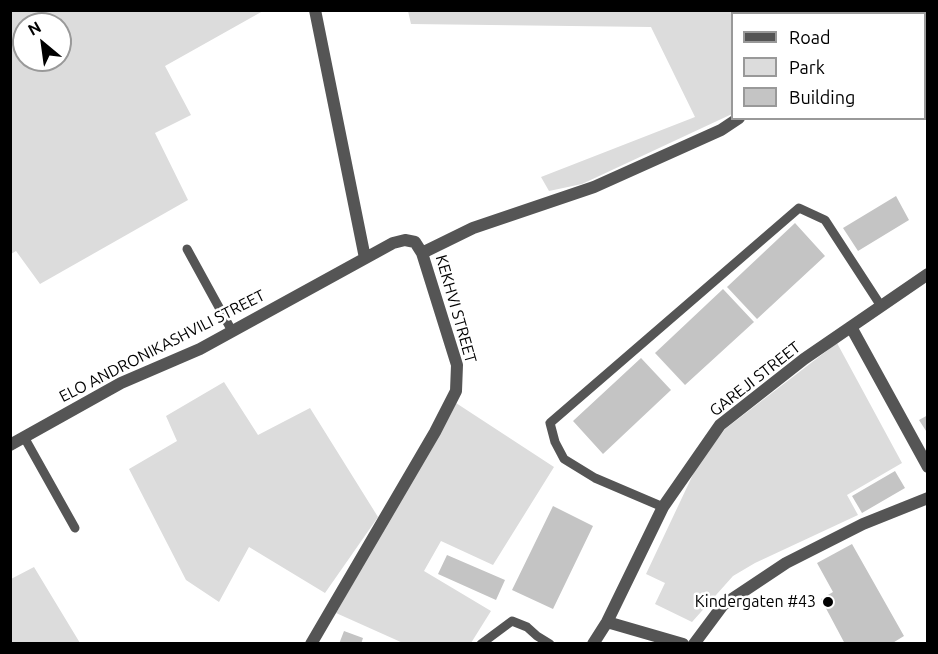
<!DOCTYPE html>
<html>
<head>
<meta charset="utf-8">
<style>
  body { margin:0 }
  #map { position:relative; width:938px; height:654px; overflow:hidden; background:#fff; font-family:Ubuntu,sans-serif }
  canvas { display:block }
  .frame { position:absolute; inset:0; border:12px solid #000; pointer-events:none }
  .legend { position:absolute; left:731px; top:12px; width:195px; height:108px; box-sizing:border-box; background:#fff; border:2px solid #999; margin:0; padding:8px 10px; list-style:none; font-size:18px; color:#000 }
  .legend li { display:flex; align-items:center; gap:12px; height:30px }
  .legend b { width:30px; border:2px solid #999 }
  .north { position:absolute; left:12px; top:12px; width:60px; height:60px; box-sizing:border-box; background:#fff; border:2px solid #999; border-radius:50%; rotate:331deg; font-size:16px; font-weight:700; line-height:24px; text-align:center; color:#000 }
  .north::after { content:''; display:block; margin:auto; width:21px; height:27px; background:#000; clip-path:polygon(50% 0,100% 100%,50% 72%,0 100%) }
</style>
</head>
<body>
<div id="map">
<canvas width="938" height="654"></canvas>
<div class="frame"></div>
<ul class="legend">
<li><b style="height:8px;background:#555"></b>Road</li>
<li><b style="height:16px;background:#dcdcdc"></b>Park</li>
<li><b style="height:16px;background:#c4c4c4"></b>Building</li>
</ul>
<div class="north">N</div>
</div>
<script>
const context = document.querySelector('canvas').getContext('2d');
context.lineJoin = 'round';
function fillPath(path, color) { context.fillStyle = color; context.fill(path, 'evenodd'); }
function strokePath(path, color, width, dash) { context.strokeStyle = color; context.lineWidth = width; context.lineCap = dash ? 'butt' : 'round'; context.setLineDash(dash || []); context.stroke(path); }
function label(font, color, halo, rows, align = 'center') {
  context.font = font + ' Ubuntu,sans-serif'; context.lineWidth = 5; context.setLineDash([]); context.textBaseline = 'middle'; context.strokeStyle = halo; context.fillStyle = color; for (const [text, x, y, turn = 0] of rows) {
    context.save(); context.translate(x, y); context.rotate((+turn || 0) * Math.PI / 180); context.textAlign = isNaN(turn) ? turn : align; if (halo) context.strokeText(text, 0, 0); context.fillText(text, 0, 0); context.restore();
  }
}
const green = new Path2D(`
  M11,10L263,11L165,66L191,115L155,133L188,200L40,284L16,251L11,254ZM24,24H60V60H24Z
  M828,10H922V14L826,13Z
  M408,11H813L812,14H732V114L582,184L549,191L541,177L695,117L651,27L411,24Z
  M837,343L902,463L847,495L858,515L755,563L733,576L692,622L655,604L665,583L646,574L697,466L725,429Z
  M224,382L258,435L310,408L378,517L325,593L249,547L219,602L186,580L129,469L177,441L166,416Z
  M456,403L554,467L493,565L441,541L424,571L491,611L471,643H403L336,613Z
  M34,567L80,643H11V579Z`);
const building = new Path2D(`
  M896,196L909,220L858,251L843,228Z
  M795,223L825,256L757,319L727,287Z
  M723,289L754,322L685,385L655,353Z
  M641,358L671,390L603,454L573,421Z
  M928,415V434L919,420Z
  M895,471L905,488L862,513L852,496Z
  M553,506L593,526L553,609L512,590Z
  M852,544L904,636L891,644H845L821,599L833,592L817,563Z
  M447,555L505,580L496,600L438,574Z
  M344,631L363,638L361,644H339Z`);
const lane = new Path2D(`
  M187,249L232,331
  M24,437L75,528
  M663,507L595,478L564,459L555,442L550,423L799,208L825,220L881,306
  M481,644L512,621L527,627L537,636L550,644`);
const street = new Path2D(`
  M315,10L365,258
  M818,14V10
  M422,253L473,228L594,187L721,130L739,118
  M851,327L928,467
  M10,445L121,383L200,349L393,243L405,240L415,242L422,253L457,365L456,391L435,432L311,644
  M607,622L683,644
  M593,644L607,622L663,507L720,425L804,359L928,274
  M694,644L723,605L786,563L863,524L928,498`);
const markers = [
  [828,602,6,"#000"]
];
const streetNames = [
  ["KEKHVI STREET",456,309,74],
  ["ELO ANDRONIKASHVILI STREET",162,346,-27],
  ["GAREJI STREET",755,379,-38]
];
const poiNames = [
  ["Kindergaten #43",816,602]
];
fillPath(green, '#dcdcdc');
fillPath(building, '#c4c4c4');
strokePath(lane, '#555', 9);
strokePath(street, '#555', 12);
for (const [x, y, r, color] of markers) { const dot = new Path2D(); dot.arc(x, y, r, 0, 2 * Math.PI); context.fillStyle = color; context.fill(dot); strokePath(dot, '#fff', 2); }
label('16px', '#000', '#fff', streetNames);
label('16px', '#000', '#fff', poiNames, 'right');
</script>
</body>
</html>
